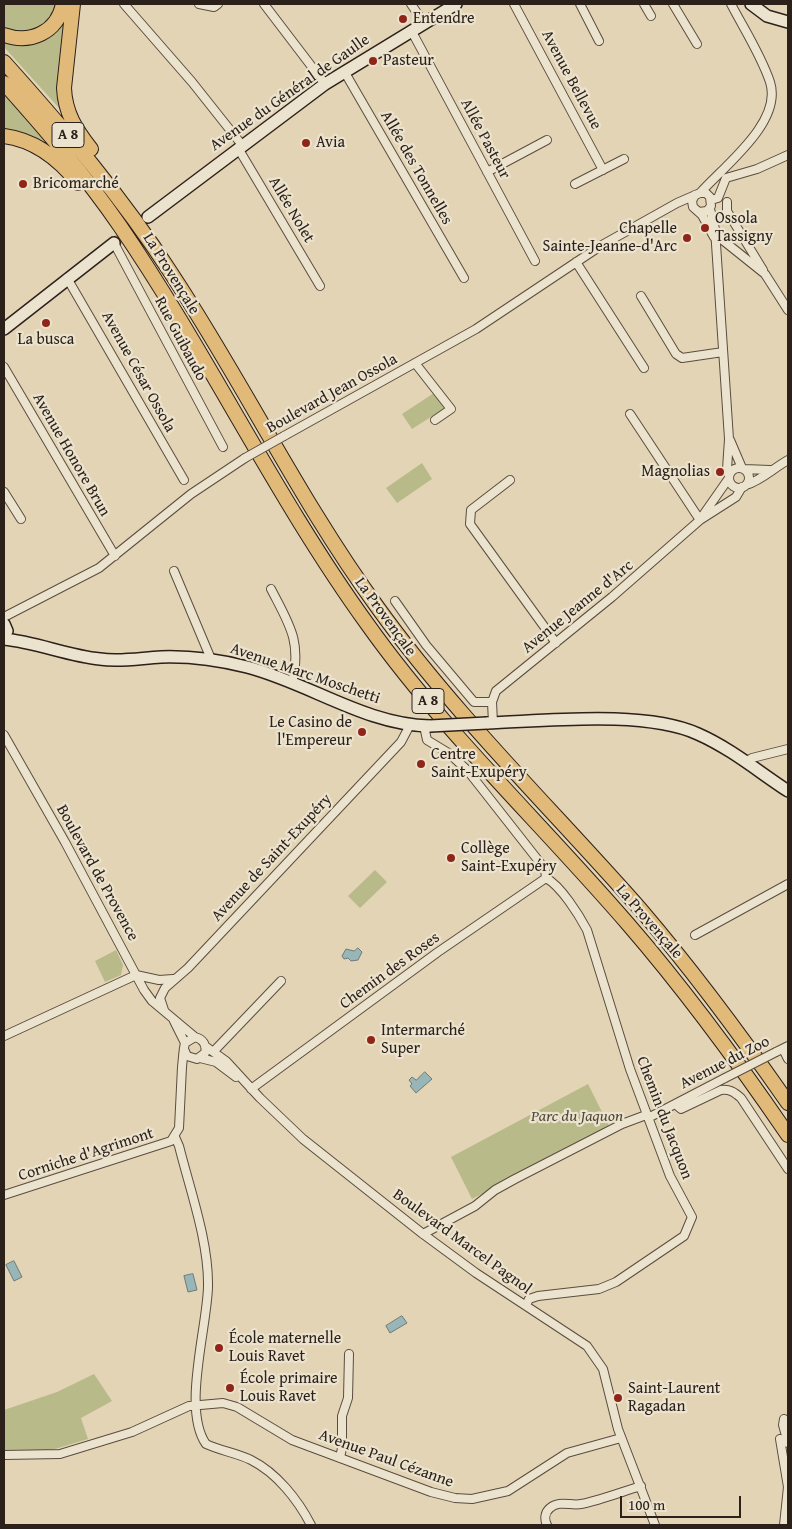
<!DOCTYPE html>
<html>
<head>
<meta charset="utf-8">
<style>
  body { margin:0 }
  #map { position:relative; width:792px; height:1529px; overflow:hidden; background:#e2d4b4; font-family:"Gentium Book Plus",serif }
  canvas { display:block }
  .frame { position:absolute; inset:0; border:5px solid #2c201a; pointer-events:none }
  .scale { position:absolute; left:620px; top:1496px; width:121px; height:22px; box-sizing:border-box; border:2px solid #2c201a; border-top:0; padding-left:6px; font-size:15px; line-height:18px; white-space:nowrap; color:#2c201a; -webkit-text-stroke:4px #ece3ce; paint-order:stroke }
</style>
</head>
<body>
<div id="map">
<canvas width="792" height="1529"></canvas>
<div class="frame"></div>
<div class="scale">100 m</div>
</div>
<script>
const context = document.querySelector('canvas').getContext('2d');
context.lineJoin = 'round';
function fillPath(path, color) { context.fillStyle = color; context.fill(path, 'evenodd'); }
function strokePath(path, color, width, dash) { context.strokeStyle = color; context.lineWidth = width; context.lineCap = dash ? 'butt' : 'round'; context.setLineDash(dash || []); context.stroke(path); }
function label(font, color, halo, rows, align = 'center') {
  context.font = font + ' "Gentium Book Plus",serif'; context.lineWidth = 4.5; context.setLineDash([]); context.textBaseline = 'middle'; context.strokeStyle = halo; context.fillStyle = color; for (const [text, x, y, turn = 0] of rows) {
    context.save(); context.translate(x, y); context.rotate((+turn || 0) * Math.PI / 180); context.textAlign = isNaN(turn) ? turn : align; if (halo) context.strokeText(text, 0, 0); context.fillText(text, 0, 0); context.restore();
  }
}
const green = new Path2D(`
  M4,4H56C47,32 31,37 4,29Z
  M67,9L59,108L4,47V40C43,50 49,41 67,9Z
  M4,95L51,149L4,132Z
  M434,393L445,408L412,429L402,414Z
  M422,463L432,479L397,503L386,488Z
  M375,870L387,882L360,908L348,896Z
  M116,950L123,965L121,975L105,982L95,961Z
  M588,1084L610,1128L472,1199L451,1157Z
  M94,1374L112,1401L81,1418L88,1439L52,1450L4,1451V1410L57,1392Z`);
const water = new Path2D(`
  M358,948L362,952L358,960L351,961L348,958L344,959L342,956L346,949L354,951Z
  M425,1072L432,1079L416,1093L410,1086L412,1084L409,1080L412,1077L416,1080Z
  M14,1261L22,1277L14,1281L6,1265Z
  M193,1274L197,1290L188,1292L184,1276Z
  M402,1316L407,1323L390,1333L386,1326Z`);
const secondaryTunnel = new Path2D(`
  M114,243L148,217`);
const minor = new Path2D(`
  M124,4L192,82L242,145
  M199,4L214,7L218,4
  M264,4L325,84
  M411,4L424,23
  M514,4L603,170
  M580,4L599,41
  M644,4L651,16
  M673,4L697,44
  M411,30L535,261
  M344,71L464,278
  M238,148L320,286
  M487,172L547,140
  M575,184L624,159
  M700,193C724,166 783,122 770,82C761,55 744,29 731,4
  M695,195L692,201L693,207L702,215L714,237
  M711,200L718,198L726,178L757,169L788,155
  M727,202V211L763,270
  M710,209L715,229L729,439L727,469L729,475
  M715,234L765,274L788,310
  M114,243L223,447
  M576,262L644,368
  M67,278L184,480
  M641,296L676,354L682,358L723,352
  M415,363L451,409L435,420
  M4,367L115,556
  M630,414L700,520
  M284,436L476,329L602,245L677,203L700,193H706L710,197L711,206L707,211L699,212
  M730,440L742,468
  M729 478a10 10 0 1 1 20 0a10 10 0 1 1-20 0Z
  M744,469L770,470
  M510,480L471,510L470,524L556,643
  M746,485C760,481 774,468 788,460
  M4,492L21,519
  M701,518L729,478
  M174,571L211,659
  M271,589C289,624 302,641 292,683
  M395,601L426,645L474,702H492
  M4,617L99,568L191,494L245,458
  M493,723L492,702L496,691L612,597L700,520L736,497L742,487
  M424,726L427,740L450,754L468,771L545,869L546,878
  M4,735L65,842L144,990L152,1001L195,1037
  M745,762L752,758L788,749
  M695,935L788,884
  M136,975L159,980L173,979
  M164,1010L160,998L165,988L188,968L401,742L410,725
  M174,1021L185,1043
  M4,1036L136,975
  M205,1046L226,1061L260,1098L303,1139L423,1234L476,1273L587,1346L603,1369L618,1429L655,1525
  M783,1049L788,1059
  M214,1051L281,981
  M776,1052L788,1046
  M200,1058L216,1062L236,1077
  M251,1089L438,952L546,878
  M675,1104L681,1109L721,1090C730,1089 734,1092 741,1098L788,1169
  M648,1118L725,1078
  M175,1137L179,1146C190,1190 209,1242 208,1287C207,1328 182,1410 206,1444C221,1451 237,1453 251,1460C277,1473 298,1500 311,1525
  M4,1195L171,1141L179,1128L182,1067C183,1059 183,1051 185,1043L195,1037C203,1039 207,1045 205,1053L197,1059L187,1056L184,1049
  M423,1234L475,1206L495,1190L515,1179L622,1124L646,1115
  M526,1305L529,1299L538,1296L599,1289L616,1282L684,1236L692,1217L670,1176L630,1069L587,930C579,915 561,886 546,878
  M784,1419L783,1425L788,1443
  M780,1439L788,1487L784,1525
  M4,1455L60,1454L132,1432L189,1406L223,1403L237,1407L292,1440L431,1492L455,1498L472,1499L508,1491L567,1453L621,1438
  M340,1458L342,1448V1416L348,1398L349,1354
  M547,1525C544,1519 545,1512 550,1508C559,1500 571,1506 581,1504C601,1500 621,1492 641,1486`);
const secondary = new Path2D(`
  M751,4L767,16L788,22
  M148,217L325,84L456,4
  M4,329L114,243
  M4,624L7,631L4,636
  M4,639C36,642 68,656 100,659C120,662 141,658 161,657C190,656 219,660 247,667C309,683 366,725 430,726
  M487,723C546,721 645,710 698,734C730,748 759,772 788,791`);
const motorway = new Path2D(`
  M73,4L64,88C65,113 76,130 91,149
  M4,35C30,44 57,33 63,4
  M4,62C64,129 122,197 171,273C243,382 300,501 378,608C456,716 553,810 641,910C694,972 742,1037 788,1103
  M4,83C45,129 85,175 120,226C209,356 276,498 368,625C445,733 542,824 628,924C686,991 738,1062 788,1135
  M4,136C35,140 59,159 78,183`);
const minorBridge = new Path2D(`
  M245,458L284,436
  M725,1078L776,1052`);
const secondaryBridge = new Path2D(`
  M430,726L487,723`);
const markers = [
  [403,19,5,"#8f2418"],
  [373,61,5,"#8f2418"],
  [306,143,5,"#8f2418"],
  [23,184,5,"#8f2418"],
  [705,228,5,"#8f2418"],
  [687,238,5,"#8f2418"],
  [46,323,5,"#8f2418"],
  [720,472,5,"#8f2418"],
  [362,732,5,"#8f2418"],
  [421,764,5,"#8f2418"],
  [451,858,5,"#8f2418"],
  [371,1040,5,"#8f2418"],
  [219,1348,5,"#8f2418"],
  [230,1388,5,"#8f2418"],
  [618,1398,5,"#8f2418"]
];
const shields = [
  [68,135,32],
  [428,701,32]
];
const shieldNames = [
  ["A 8",68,135],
  ["A 8",428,701]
];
const poiNames = [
  ["Entendre",413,19],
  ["Pasteur",383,61],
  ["Avia",316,143],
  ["Bricomarché",33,184],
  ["Ossola",715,219],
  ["Tassigny",715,237],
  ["Chapelle",677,229,"right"],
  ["Sainte-Jeanne-d'Arc",677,247,"right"],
  ["La busca",46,340,"center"],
  ["Magnolias",710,472,"right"],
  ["Le Casino de",352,723,"right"],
  ["l'Empereur",352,741,"right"],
  ["Centre",431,755],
  ["Saint-Exupéry",431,773],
  ["Collège",461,849],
  ["Saint-Exupéry",461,867],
  ["Intermarché",381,1031],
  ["Super",381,1049],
  ["École maternelle",229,1339],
  ["Louis Ravet",229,1357],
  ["École primaire",240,1379],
  ["Louis Ravet",240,1397],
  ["Saint-Laurent",628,1389],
  ["Ragadan",628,1407]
];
const streetNames = [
  ["Avenue Bellevue",571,80,62],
  ["Avenue du Général de Gaulle",290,93,-35],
  ["Allée Pasteur",485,139,62],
  ["Allée des Tonnelles",416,168,60],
  ["Allée Nolet",291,210,59],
  ["La Provençale",171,274,58],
  ["Rue Guibaudo",180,339,62],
  ["Avenue César Ossola",138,372,61],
  ["Boulevard Jean Ossola",332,394,-29],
  ["Avenue Honore Brun",71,455,60],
  ["Avenue Jeanne d'Arc",578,607,-39],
  ["La Provençale",385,617,54],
  ["Avenue Marc Moschetti",305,674,19],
  ["Avenue de Saint-Exupéry",272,858,-47],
  ["Boulevard de Provence",97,873,61],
  ["La Provençale",649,922,49],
  ["Chemin des Roses",390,971,-36],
  ["Avenue du Zoo",725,1063,-27],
  ["Chemin du Jacquon",664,1118,69],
  ["Corniche d'Agrimont",86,1155,-18],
  ["Boulevard Marcel Pagnol",462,1242,36],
  ["Avenue Paul Cézanne",386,1459,20]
];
const parkNames = [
  ["Parc du Jaquon",577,1117]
];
fillPath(green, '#b8bb89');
fillPath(water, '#98b6b7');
strokePath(water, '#6d7a78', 1);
strokePath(secondaryTunnel, '#beb095', 11, [11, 5.5]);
strokePath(minor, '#5a4d40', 10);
strokePath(secondary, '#2c201a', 14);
strokePath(motorway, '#2c201a', 16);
strokePath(minor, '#ece3ce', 8);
strokePath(secondary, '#ece3ce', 11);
strokePath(motorway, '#e1ba7a', 14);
strokePath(minorBridge, '#5a4d40', 10, []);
strokePath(secondaryBridge, '#2c201a', 14, []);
strokePath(minorBridge, '#ece3ce', 8);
strokePath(secondaryBridge, '#ece3ce', 11);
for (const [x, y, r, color] of markers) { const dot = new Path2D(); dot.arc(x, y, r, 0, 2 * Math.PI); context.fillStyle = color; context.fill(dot); strokePath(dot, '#ece3ce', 2); }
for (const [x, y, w] of shields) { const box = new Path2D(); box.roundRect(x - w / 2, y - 12.5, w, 25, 4); context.fillStyle = '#ece3ce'; context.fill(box); strokePath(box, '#2c201a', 1); }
label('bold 15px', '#2c201a', null, shieldNames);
label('16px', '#2c201a', '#ece3ce', poiNames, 'left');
label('16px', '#2c201a', '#ece3ce', streetNames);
label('italic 16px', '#4f4736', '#ece3ce', parkNames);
</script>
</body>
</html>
